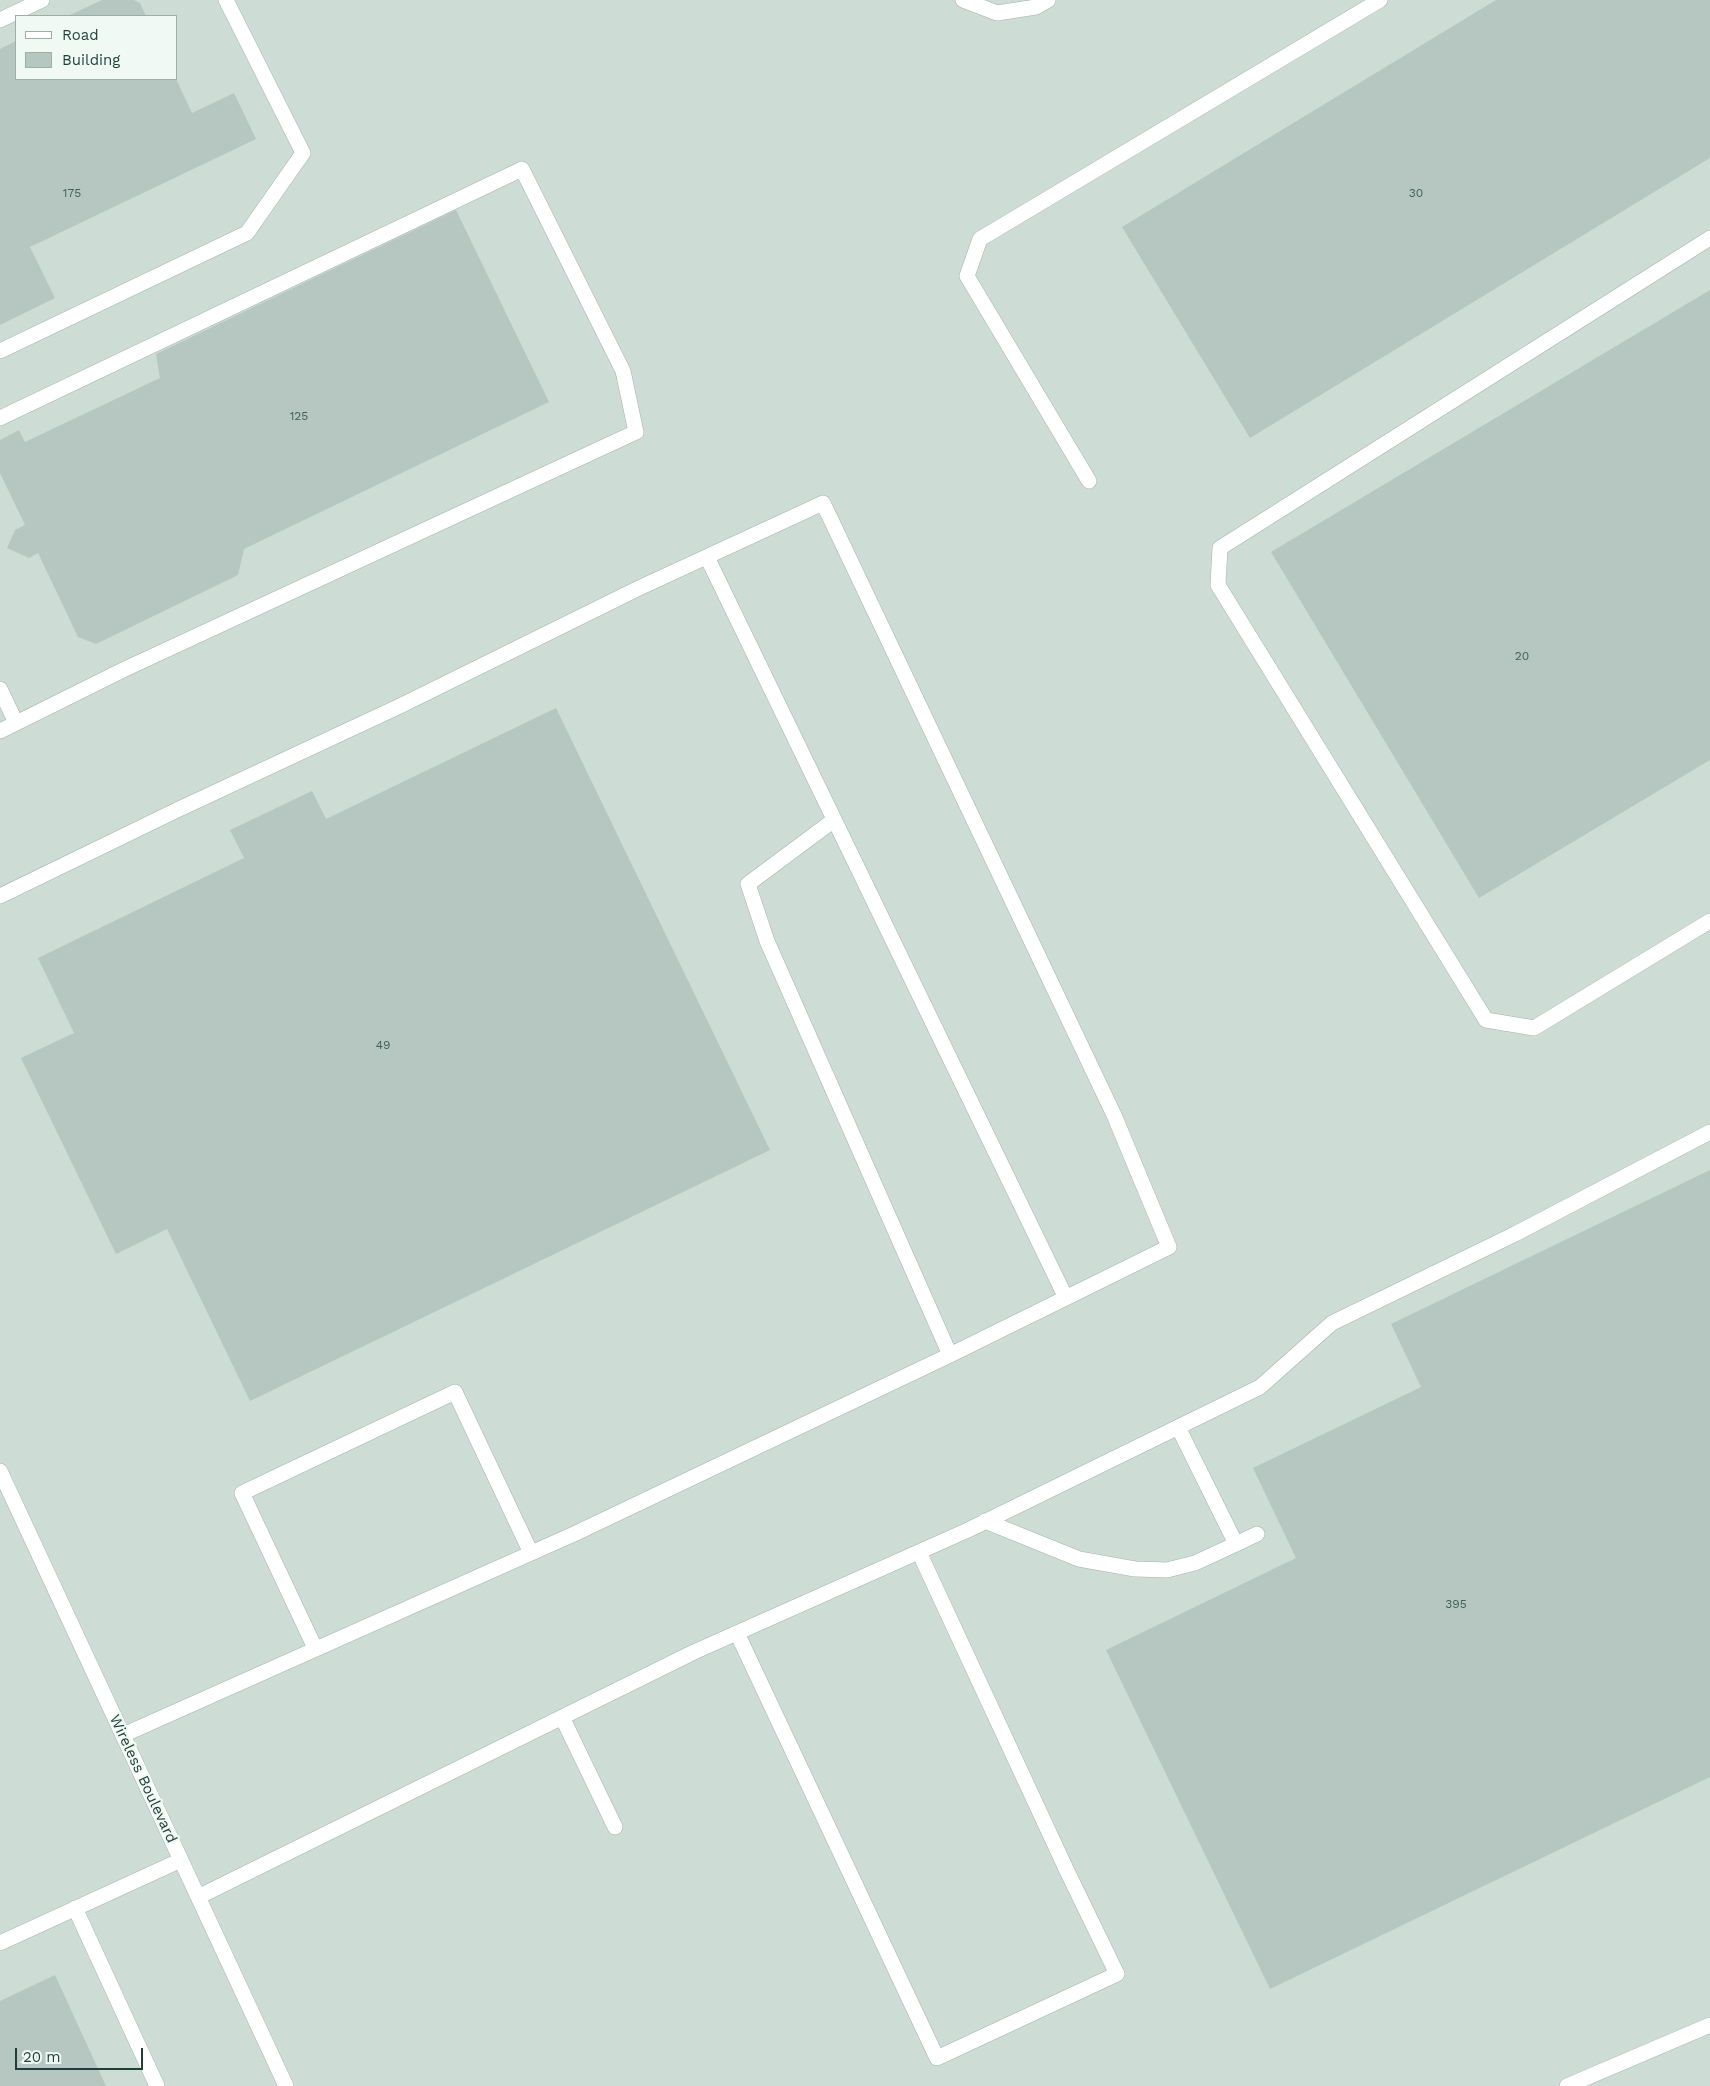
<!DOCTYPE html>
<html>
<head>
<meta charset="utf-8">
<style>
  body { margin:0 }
  #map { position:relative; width:1710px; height:2086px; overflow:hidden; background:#e0ece7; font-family:"Work Sans",sans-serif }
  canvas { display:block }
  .legend { position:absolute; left:15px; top:15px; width:162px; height:65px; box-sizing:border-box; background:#f1f9f5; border:1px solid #9daea9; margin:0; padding:6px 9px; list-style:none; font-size:15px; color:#1f3e37 }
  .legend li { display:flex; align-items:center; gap:10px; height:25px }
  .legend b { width:25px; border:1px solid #9daea9 }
  .scale { position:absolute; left:15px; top:2048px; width:128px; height:22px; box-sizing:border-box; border:2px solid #1f3e37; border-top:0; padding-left:6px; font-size:15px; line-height:18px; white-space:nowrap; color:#1f3e37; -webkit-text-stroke:4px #f1f9f5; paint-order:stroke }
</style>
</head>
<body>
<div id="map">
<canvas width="1710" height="2086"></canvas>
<ul class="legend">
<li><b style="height:6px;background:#fff"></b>Road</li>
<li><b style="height:14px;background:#b5c7c0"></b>Building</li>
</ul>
<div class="scale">20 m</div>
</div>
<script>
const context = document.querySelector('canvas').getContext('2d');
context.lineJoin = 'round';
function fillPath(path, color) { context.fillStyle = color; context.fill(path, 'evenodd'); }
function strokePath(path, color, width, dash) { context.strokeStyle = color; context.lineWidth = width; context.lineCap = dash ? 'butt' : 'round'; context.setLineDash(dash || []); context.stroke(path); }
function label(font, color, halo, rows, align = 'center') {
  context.font = font + ' "Work Sans",sans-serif'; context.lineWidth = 4.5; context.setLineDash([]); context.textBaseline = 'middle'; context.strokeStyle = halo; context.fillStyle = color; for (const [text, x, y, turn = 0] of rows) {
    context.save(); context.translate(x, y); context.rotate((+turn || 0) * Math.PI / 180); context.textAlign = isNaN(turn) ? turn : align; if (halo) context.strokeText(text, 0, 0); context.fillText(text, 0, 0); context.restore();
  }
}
const built = new Path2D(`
  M0,0H1710V2086H0ZM16,16H176V79H16Z`);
const building = new Path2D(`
  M102,0H134L140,3L146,16H68Z
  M1496,0H1710V158L1250,438L1122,227Z
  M16,41V79H176L192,113L234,93L256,139L30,247L55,298L0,325V49Z
  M456,210L549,402L244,549L238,575L96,644L78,637L38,553L29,558L7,548L15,530L25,525L0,473V440L19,430L25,442L160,378L156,354Z
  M1710,290V760L1479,898L1271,552Z
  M556,708L770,1150L250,1401L167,1229L116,1254L21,1058L74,1033L38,958L244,858L230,830L312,791L326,819Z
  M1710,1170V1777L1270,1989L1106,1650L1296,1558L1253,1468L1421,1387L1391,1324Z
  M55,1975L106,2086H0V2001Z`);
const minor = new Path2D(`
  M963,0L997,13L1036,7L1048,0
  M0,20L42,0
  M1710,238L1220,548L1218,585L1486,1020L1534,1028L1710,921
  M0,351L247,233L303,153L226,0
  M0,418L522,169L623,371L636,432L125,669L0,731
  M1089,481L967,276L980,239L1380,0
  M707,557L1066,1298
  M0,689L16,723
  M834,820L748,884L767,941L950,1355
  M0,896L177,810L402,705L639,588L823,503L1114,1115L1169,1247L950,1355L574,1534L123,1735
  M0,1471L286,2086
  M985,1521L1079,1559L1135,1569L1167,1570L1195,1563L1236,1544L1178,1427
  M1236,1544L1257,1534
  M737,1633L937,2058L1117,1974L1067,1871L919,1552
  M315,1648L242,1493L455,1392L531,1553
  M562,1717L615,1827
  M198,1897L694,1652L968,1530L1260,1387L1332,1323L1515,1234L1710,1132
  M75,1908L157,2086
  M0,1943L181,1860
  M1567,2086L1710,2025`);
const numberNames = [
  ["175",72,193],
  ["30",1416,193],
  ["125",299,416],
  ["20",1522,656],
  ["49",383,1045],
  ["395",1456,1604]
];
const streetNames = [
  ["Wireless Boulevard",143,1779,65]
];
fillPath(built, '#cedcd6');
fillPath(building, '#b5c7c0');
strokePath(minor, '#a2b4af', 16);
strokePath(minor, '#fff', 15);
label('12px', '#446059', null, numberNames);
label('15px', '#1f3e37', '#f1f9f5', streetNames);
</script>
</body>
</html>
